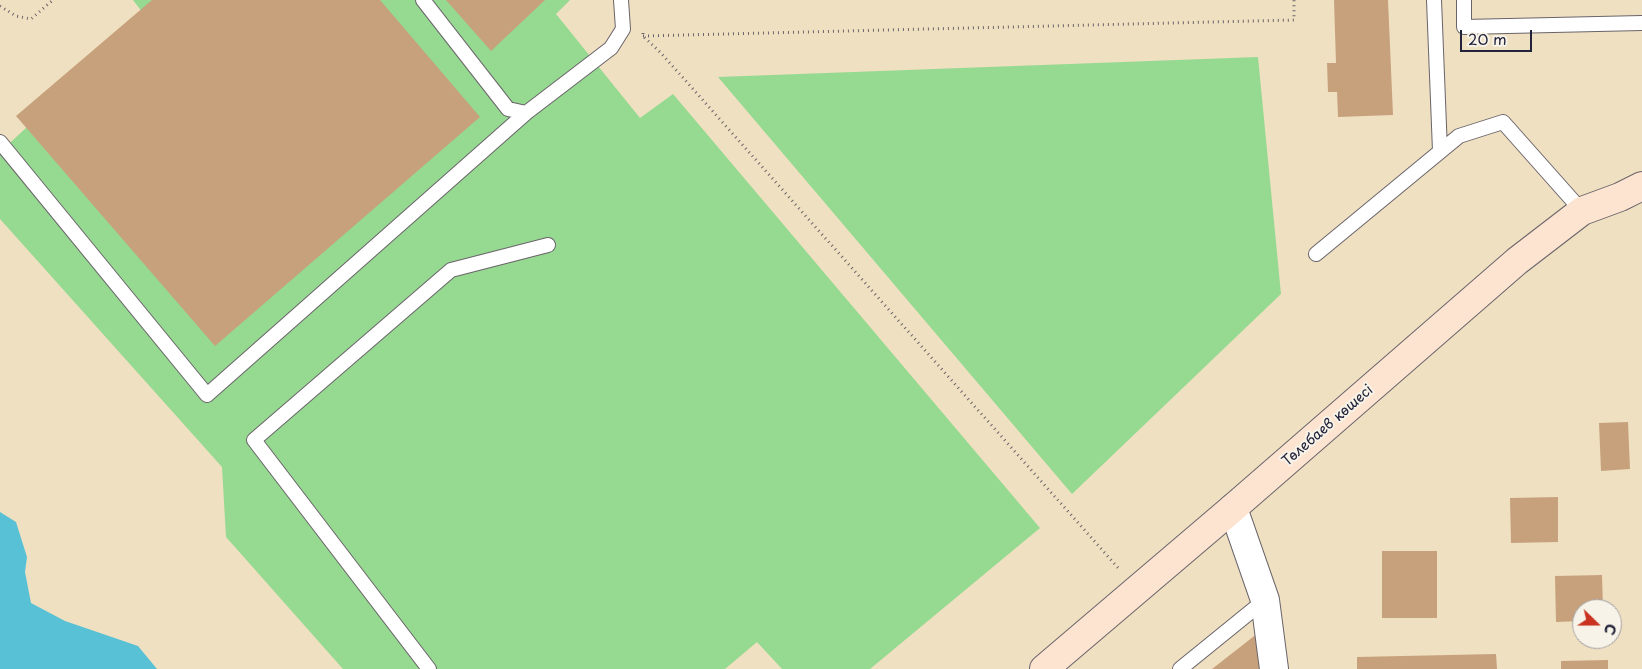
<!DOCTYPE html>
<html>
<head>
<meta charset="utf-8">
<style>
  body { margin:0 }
  #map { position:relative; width:1642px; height:669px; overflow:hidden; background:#efe0c1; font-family:"Playpen Sans",sans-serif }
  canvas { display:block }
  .north { position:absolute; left:1572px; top:599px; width:50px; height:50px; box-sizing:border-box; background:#f7f3e8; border:1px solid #a29fa3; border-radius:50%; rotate:112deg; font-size:14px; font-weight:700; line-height:20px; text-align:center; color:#22223b }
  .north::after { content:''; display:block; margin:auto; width:18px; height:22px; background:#c8321e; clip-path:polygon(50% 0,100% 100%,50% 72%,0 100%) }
  .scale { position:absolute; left:1460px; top:30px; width:72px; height:22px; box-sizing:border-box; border:2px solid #22223b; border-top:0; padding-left:6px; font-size:15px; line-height:18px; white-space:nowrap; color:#22223b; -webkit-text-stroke:4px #f7f3e8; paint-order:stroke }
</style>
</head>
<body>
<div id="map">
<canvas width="1642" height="669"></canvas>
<div class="north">С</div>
<div class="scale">20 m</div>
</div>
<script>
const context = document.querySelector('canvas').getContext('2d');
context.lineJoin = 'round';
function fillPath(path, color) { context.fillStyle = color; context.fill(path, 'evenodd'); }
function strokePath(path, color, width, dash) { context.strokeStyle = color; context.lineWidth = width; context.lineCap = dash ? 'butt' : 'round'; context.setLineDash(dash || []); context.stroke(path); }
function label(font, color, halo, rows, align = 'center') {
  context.font = font + ' "Playpen Sans",sans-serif'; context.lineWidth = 4; context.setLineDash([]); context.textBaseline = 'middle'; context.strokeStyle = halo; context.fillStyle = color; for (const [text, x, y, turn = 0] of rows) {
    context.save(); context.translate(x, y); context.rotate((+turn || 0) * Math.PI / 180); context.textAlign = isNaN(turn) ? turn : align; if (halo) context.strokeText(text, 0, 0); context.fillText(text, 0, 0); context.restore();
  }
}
const green = new Path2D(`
  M133,0H570L556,14L640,118L673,94L1040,528L870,669H782L757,642L725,669H343L226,537L222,467L0,219V152L146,17Z
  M1258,57L1281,294L1072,494L718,77Z`);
const water = new Path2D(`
  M0,512L16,522L27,557L25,572L31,603L65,621L138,646L157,669H0Z`);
const building = new Path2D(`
  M152,0H380L480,117L215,346L16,116Z
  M446,0H545L491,51Z
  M1334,0H1388L1393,115L1338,117L1337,92H1328L1327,63H1336Z
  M1628,422L1630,469L1601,471L1599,423Z
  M1558,497V542L1511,543L1510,498Z
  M1382,551H1437V618H1382Z
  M1602,575L1603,609H1582V621L1556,622L1555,576Z
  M1258,633L1263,669H1212Z
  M1496,654L1497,669H1357V657Z
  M1608,660V669H1561V661Z`);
const path = new Path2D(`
  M0,6L16,16L31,19L53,0
  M643,33V36L661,53L1120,570
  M643,36L1294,20V0`);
const lane = new Path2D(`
  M423,0L508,109L526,113L611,48L623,29L621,0
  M1434,0L1440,151
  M1464,0V27L1642,23
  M0,142L207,395L526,113
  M1316,254L1459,136L1503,122L1582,211
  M429,669L254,440L451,270L548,245
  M1180,669L1265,600`);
const street = new Path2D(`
  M1233,508L1265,600L1274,669`);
const secondary = new Path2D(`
  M1044,669L1233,508L1517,261L1582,211L1620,197L1642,186`);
const streetNames = [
  ["Төлебаев көшесі",1328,426,-41]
];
fillPath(green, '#96d991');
fillPath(water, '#58c1d5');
fillPath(building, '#c7a17c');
strokePath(lane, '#6a646a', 16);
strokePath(street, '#6a646a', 30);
strokePath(secondary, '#6a646a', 30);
strokePath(path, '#6a646a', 3, [1, 4]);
strokePath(lane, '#fff', 14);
strokePath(street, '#fff', 28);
strokePath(secondary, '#fde4d0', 28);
label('14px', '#22223b', '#f7f3e8', streetNames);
</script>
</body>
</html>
